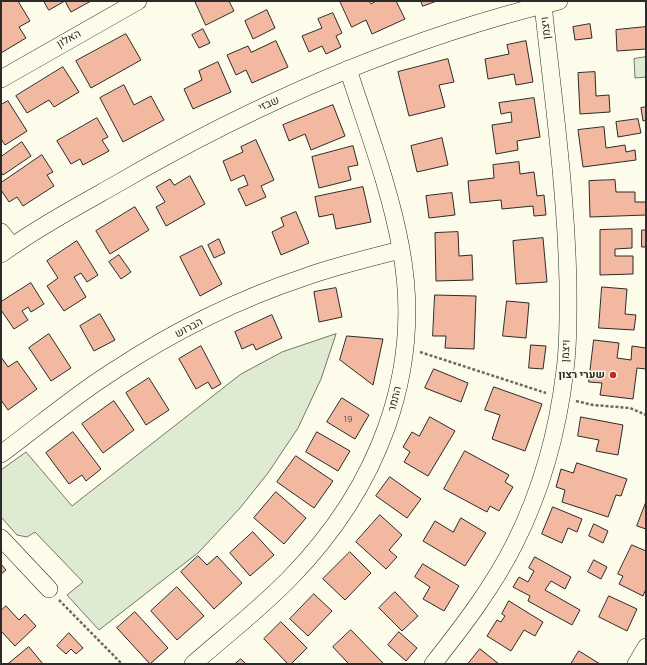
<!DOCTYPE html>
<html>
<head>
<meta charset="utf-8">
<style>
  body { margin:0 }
  #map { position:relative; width:647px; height:665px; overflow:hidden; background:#fdfbea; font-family:Manrope,sans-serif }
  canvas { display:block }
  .frame { position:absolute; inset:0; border:2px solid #2b2b2b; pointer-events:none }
</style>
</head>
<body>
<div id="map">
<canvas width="647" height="665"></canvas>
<div class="frame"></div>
</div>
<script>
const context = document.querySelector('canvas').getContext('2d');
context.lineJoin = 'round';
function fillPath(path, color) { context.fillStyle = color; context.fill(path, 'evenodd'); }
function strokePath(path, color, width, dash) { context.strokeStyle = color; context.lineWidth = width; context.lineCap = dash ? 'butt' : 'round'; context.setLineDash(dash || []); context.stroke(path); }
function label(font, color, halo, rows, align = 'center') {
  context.font = font + ' Manrope,Heebo,sans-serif'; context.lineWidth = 3; context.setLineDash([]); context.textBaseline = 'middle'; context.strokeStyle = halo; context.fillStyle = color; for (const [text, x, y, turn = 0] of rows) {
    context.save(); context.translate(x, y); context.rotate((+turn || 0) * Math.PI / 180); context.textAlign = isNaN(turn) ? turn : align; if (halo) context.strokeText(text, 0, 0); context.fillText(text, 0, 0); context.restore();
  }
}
const green = new Path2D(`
  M646,57V77L635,78L634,59Z
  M336,334L321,379L298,428L268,473L240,508L199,552L99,630L67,595L83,582L35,532L27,537L17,535L1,517V470L26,452L72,506L241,374L282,352Z`);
const building = new Path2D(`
  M1,1H18L30,21L19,27L26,38L1,53Z
  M44,1H91L71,12L65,1L49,10Z
  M195,1H229L234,11L206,25Z
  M340,1H369L371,4L376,1H396L405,19L372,34L366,20L352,27Z
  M421,1H437L423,6Z
  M267,10L275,28L253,39L245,21Z
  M333,13L342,33L336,36L341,47L326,54L322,46L309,52L302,36L322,28L318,19Z
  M590,24L592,38L575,40L573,27Z
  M646,27V49L617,51L616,30Z
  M203,29L210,43L199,48L192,35Z
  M126,34L141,60L91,88L76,61Z
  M276,41L288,67L252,83L246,70L236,75L227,55L248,46L251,52Z
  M526,41L533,82L516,85L514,74L488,79L485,59L509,54L507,45Z
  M448,59L454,82L439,85L445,107L409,116L398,72Z
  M218,62L231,92L193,109L184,89L202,80L199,71Z
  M63,67L79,92L54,107L49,100L27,113L16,96Z
  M595,72L596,96L609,95L610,112L580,114L578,73Z
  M124,85L134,105L151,96L164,120L123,142L100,98Z
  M534,98L540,137L517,141L518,150L496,154L492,125L512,122L511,112L501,114L499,103Z
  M8,101L27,131L5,145L1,139V105Z
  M333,105L345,136L311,150L305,134L289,141L283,125Z
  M646,107V120L643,121L641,108Z
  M97,118L108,137L102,140L109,151L83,165L80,159L71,164L57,141Z
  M638,119L641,133L618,137L616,122Z
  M604,127L606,148L625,145L626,152L635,150L636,160L583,167L578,130Z
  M442,138L448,165L417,172L411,146Z
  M256,140L274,180L261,186L266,197L246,206L238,189L248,185L244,175L231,181L223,161L243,152L241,147Z
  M22,142L31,156L3,175L1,172V157Z
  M353,146L358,165L348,167L351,180L319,188L312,157Z
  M42,155L53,172L47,175L54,186L23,206L17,197L9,202L1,190V183Z
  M519,162L520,174L534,172L537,196L544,195L546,215L534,216L533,206L502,209L501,200L470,203L468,181L494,178L493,165Z
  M190,176L205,204L166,226L156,207L165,202L156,187L170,179L174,185Z
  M615,180L616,192H635V202H646V215L590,217L589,181Z
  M363,187L371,222L336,229L333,214L319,217L315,197Z
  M452,193L455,215L429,218L426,196Z
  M135,207L149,230L110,254L96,231Z
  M296,212L309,243L281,255L272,232L284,226L281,218Z
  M632,229V248L615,249V256H633V274L600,275V230Z
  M642,230H646V247H642Z
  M458,232L459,256L472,255L473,280L436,281L435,233Z
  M543,238L547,282L516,284L513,241Z
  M219,239L225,253L214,258L208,245Z
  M77,241L98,275L87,282L81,273L74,277L86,297L64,311L47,286L58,278L47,261Z
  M202,246L222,284L200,296L180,257Z
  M119,255L131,272L121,279L109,262Z
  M31,283L44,304L31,312L28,307L22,311L28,320L14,329L1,310V302Z
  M602,287L627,289L625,314L636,315L634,330L599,328Z
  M336,288L342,317L319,322L314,292Z
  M435,295L476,296L474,349L445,348L446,336H433Z
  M507,301L529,303L526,338L503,336Z
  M100,314L115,340L94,351L80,326Z
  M272,315L282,338L256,350L253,344L242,349L235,332Z
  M49,334L71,368L51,381L29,348Z
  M347,336L383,339L373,385L340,360Z
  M594,340L619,343L617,358L631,360L632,346L646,348V369L637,368L633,399L600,395L602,383L589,382Z
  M531,345L546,346L543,369L529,368Z
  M201,346L221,384L212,389L208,382L196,389L179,359Z
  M1,357L8,367L17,361L37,389L8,410L1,400Z
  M434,369L468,383L461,402L425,388Z
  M149,378L169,410L146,425L126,393Z
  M494,387L542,404L525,451L492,439L500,415L485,410Z
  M342,398L369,415L355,439L327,422Z
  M114,401L134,430L103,453L82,424Z
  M430,417L455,431L428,476L404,462L410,452L403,447L412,432L419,436Z
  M581,417L623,425L618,455L596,451L599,440L578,436Z
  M73,432L101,469L86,481L82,475L69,484L46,453Z
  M317,432L350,451L338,471L306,452Z
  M465,451L509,475L505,482L513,487L499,511L490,506L487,512L444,489Z
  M296,456L333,481L314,508L277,482Z
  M577,463L627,479L621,496L616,495L608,517L562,502L565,490L556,487L561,469L573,473Z
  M390,477L421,499L407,518L376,496Z
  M276,492L306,518L284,544L254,518Z
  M646,502V529L637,526Z
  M553,507L582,519L577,532L568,528L562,543L542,534Z
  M380,515L402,535L389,550L397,557L386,569L356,542Z
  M461,518L486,533L465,566L423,541L435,521L453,532Z
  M594,524L608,531L603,543L589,536Z
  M253,532L274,555L250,576L230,553Z
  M632,545L646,551V589L643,596L619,584L623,576L618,574Z
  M350,552L371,573L345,600L323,579Z
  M198,556L207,565L217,556L242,583L214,609L181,572Z
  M535,557L571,577L565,589L551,581L545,590L580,610L572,625L528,601L530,596L513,587L519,577L528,582L534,571L529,568Z
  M594,560L607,567L601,579L588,572Z
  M1,564L6,570L1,574Z
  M423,564L459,586L444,611L423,599L430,587L415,577Z
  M177,587L204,616L177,640L151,611Z
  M395,592L418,616L402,631L379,608Z
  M314,594L332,611L308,636L290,619Z
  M609,596L637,609L627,631L599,617Z
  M509,601L543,622L535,636L524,630L511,651L487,636L497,620L501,622L505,616L502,614Z
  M6,606L19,620L25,614L36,626L15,646L1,631V611Z
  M135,612L168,648L150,664L117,628Z
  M281,622L307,648L291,664H288L264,639Z
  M351,630L384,664H347L348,663L333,647Z
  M399,632L417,648L406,661L388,645Z
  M69,633L83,648L76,654L71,649L66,654L57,646Z
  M29,647L43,664H8Z
  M480,649L499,664H468Z
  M579,651L600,664H571Z
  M241,659L246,664H235Z`);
const path = new Path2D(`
  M420,352L546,393
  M576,401L593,405L630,408L646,415
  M59,600L122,664`);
const minor = new Path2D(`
  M1,79L138,1
  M1,232L12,246
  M1,254C37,228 76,207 115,185C254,104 402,39 559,1
  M1,454C39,426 75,395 115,370C174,331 239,299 305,277C336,266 369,258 401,250
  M1,538L49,589
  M193,664C225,636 260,609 290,578C377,489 424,373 401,249C390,188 367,128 348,69
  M433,664C463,626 493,587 515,543C542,489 558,430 565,370C569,341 568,311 568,283C566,190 553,97 543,5
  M636,664L646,647`);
const markers = [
  [613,375,4,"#c62828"]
];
const numberNames = [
  ["19",348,419]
];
const streetNames = [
  ["ויצמן",546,28,-96],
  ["האלון",69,39,-29],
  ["שבזי",269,104,-25],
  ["הברוש",189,328,-28],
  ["ויצמן",566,351,-87],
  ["התמר",395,399,-77]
];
const poiNames = [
  ["שערי רצון",605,375]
];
fillPath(green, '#deebd1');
strokePath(green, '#74746e', 1);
fillPath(building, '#f2b8a0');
strokePath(building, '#2b2b2b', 1);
strokePath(minor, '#2b2b2b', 18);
strokePath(path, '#6a6964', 2.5, [3, 2]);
strokePath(minor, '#fdfbea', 17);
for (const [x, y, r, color] of markers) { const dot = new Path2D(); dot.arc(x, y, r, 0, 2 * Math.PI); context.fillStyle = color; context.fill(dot); strokePath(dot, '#fdfbea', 1.5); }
label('9px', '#5d4e48', null, numberNames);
label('11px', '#2b2b2b', '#fdfbea', streetNames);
label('bold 11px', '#2b2b2b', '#fdfbea', poiNames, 'right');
</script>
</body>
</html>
